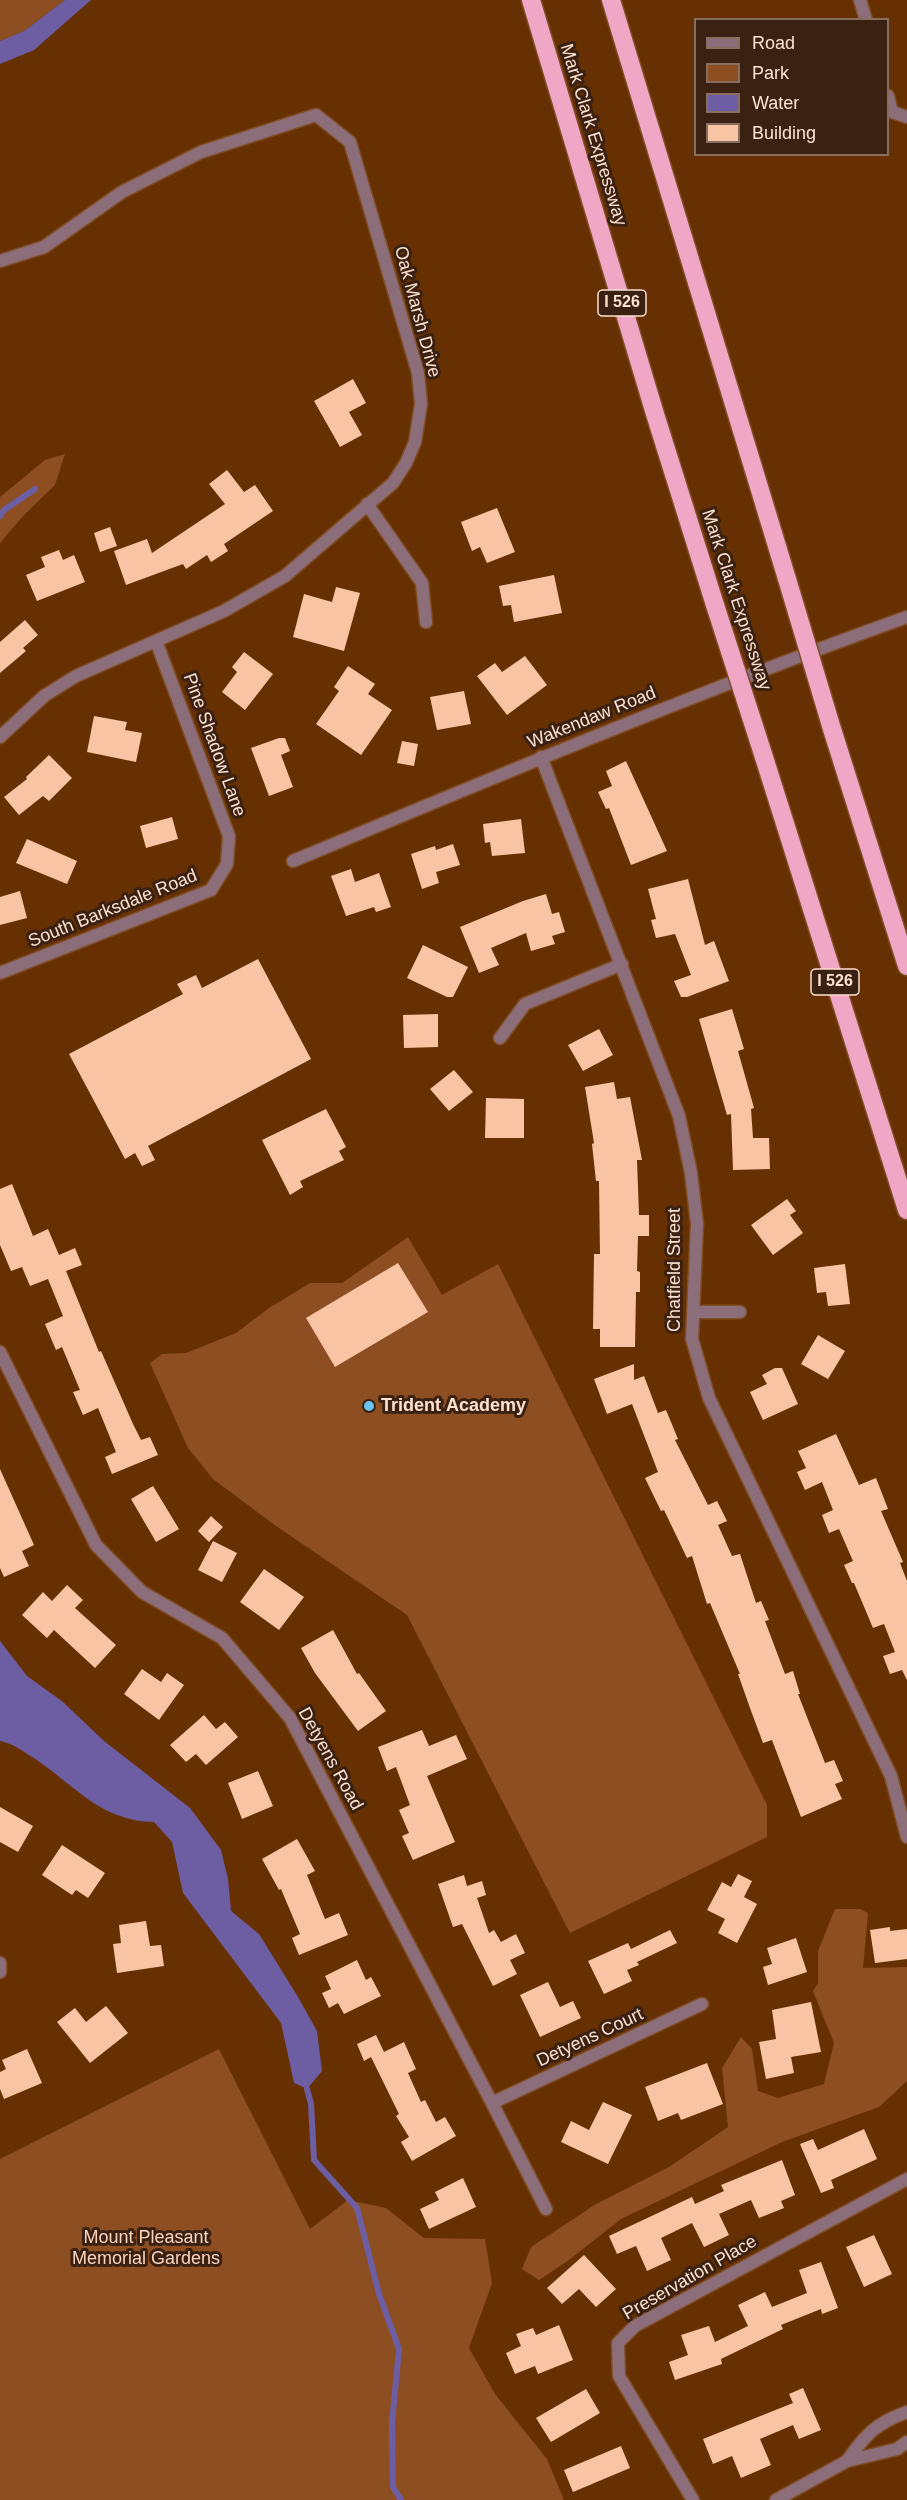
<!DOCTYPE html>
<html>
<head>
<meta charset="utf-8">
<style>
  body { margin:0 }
  #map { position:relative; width:907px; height:2500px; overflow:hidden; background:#673003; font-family:Helvetica,sans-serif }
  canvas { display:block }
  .legend { position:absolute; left:694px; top:18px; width:195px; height:138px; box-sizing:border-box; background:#3a2111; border:2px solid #886e5e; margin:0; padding:8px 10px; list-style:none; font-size:18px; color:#fde1d1 }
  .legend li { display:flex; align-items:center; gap:12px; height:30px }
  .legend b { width:30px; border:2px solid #886e5e }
</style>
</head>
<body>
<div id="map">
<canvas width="907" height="2500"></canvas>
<ul class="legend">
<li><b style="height:8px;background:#8c6d7a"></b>Road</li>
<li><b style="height:16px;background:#8d4e21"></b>Park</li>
<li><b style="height:16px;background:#6d5ea3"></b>Water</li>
<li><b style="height:16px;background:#f9c4a4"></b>Building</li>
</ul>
</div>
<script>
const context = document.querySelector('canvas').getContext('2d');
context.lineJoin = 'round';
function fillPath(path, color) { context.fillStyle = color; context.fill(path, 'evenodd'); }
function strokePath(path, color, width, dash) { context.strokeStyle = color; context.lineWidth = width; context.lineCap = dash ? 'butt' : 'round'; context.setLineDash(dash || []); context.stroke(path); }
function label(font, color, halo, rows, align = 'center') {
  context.font = font + ' Helvetica,sans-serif'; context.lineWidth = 6; context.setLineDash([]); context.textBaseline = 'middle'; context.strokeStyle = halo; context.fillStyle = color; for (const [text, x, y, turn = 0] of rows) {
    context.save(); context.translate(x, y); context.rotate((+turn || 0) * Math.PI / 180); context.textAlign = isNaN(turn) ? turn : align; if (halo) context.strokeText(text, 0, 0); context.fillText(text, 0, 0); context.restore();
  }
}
const green = new Path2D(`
  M0,0H65L24,31L0,41Z
  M65,454L55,485L23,516L0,543V497L45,460Z
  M408,1237L442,1295L498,1264L767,1805V1837L570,1933L407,1615L276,1526L213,1479L188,1448L150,1363L162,1354L186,1353L236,1333L269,1308L310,1283H342Z
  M835,1909H860L868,1913L863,1968L907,1967V2081L879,2107L782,2142L621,2219L569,2260L539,2280L522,2269L531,2247L596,2204L669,2167L728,2127L722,2068L741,2037L752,2049L758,2091L778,2098L824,2084L834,2043L813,1991L818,1983V1951Z
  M219,2049L310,2229L348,2200L386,2208L424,2238L485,2239L492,2283L469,2348L495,2394L547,2459L564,2500H0V2159Z`);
const water = new Path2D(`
  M65,0H91L34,50L0,64V41L24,31Z
  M0,1641L27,1676L63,1702L104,1741L190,1808L221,1850L228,1879L231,1911L259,1934L298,1997L317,2031L322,2071L307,2089L294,2083L281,2023L183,1893L172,1842L154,1822C98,1821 74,1783 29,1755C20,1749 11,1743 0,1741Z`);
const stream = new Path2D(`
  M0,516L4,510L35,489
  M307,2089L311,2104L314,2160L357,2208L379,2294L399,2349L392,2423L393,2487L401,2500`);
const building = new Path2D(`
  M353,379L366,403L349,412L362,435L340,447L314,401Z
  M227,470L244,492L255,485L273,511L224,544L228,551L211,562L207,555L186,569L183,564L126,585L114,551L147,539L152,553L225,504L209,484Z
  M497,508L515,552L487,563L480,547L472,551L461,522Z
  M110,527L117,546L100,552L94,533Z
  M59,550L63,560L74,555L85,582L37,601L26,575L45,567L41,557Z
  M554,575L562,613L514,622L511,605L503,606L499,586Z
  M336,587L360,593L344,651L293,637L304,594L332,602Z
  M25,620L38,635L23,648L26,651L0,673V642Z
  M244,652L273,674L245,710L222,692L237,672L232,667Z
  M525,656L547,685L507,715L477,676L495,663L502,672Z
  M348,666L375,684L368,694L392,710L361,755L316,724L339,691L334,687Z
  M464,691L471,724L437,730L430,697Z
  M94,716L127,722L125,730L142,733L136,762L87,752Z
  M279,738H285L290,751L281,755L293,787L269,796L251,748Z
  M402,741L418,744L414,766L397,763Z
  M49,755L72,778L49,801L43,796L19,815L4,797L27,779L26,777Z
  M626,761L667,851L631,865L609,808L606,809L598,792L612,786L606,771Z
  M172,817L178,839L146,848L140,826Z
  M521,819L525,853L492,856L490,842L485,843L483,824Z
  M27,839L77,861L67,884L16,863Z
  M453,844L460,865L436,872L439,883L422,889L411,854L435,846L436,850Z
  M351,869L355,882L379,873L391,907L376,912L374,907L346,916L331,876Z
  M688,879L705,945L714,941L729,981L687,997H681L674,981L691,975L675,934L656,938L651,920L656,919L648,889Z
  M20,891L27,918L0,925V897Z
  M546,894L552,914L559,912L565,932L552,936L555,944L531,951L526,933L491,948L499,965L479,973L460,927L523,901Z
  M423,945L468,967L453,997H447L407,978Z
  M258,959L311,1059L148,1146L155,1160L142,1166L135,1153L125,1159L69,1054L183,994L177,984L196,975L202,988Z
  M732,1009L744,1049L738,1051L754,1108L751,1109L753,1138H769L770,1169L733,1170L731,1114L727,1115L699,1019Z
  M438,1014V1047L404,1048L403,1015Z
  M599,1029L613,1055L583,1071L568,1045Z
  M454,1070L473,1092L449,1111L430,1089Z
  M614,1082L617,1099L630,1097L642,1160H637L639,1215H649V1236H638L637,1271L640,1272V1292H636L635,1347H600V1329H593L594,1254H600L599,1181H596L592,1144L594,1143L585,1087Z
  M486,1098L524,1099V1138H485Z
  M326,1109L346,1147L339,1151L344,1160L300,1181L303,1187L290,1195L262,1140Z
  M12,1184L33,1236L48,1229L59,1255L75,1248L82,1265L66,1271L99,1352L101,1351L133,1424L141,1440L150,1437L158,1455L112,1474L105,1457L116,1452L98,1408L83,1415L73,1392L80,1390L62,1347L56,1350L45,1324L63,1316L48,1279L30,1286L22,1267L11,1271L0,1245V1189Z
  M787,1199L796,1211L790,1215L803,1233L773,1255L751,1225Z
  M398,1263L428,1312L335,1367L306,1318Z
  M845,1264L850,1304L828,1306L826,1292L817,1293L814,1268Z
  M818,1335L845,1351L828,1379L801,1364Z
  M634,1364V1380L644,1376L658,1413L666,1410L678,1439L675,1440L708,1505L717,1501L727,1521L718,1525L732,1556L740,1554L756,1603L761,1601L769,1620L765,1621L785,1674L793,1671L800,1694H798L825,1763L834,1760L843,1781L835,1784L842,1799L801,1817L772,1740L763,1743L750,1708L738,1674H740L710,1603L707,1604L692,1556L687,1558L664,1510L661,1511L645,1478L658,1472L632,1404L607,1414L594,1379Z
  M775,1368H782L798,1404L763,1420L750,1392L767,1384L762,1375Z
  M836,1434L859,1485L876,1478L888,1509L881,1511L903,1562L900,1563L907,1581V1680L902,1670L890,1674L883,1656L895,1652L884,1624L873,1628L854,1583H852L844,1565L853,1561L839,1529L829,1533L822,1515L833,1510L822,1482L805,1490L797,1472L806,1468L798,1451Z
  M0,1469L34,1545L22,1551L29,1566L4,1577L0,1568Z
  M153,1486L179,1529L156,1542L131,1499Z
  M211,1516L223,1527L209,1542L198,1531Z
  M213,1541L237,1553L222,1582L198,1570Z
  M264,1569L304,1597L279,1630L240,1602Z
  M67,1585L83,1600L75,1608L116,1645L95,1668L54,1630L47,1638L22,1615L43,1592L52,1601Z
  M333,1630L357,1674L359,1673L386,1711L358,1731L315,1673L301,1648Z
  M142,1669L161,1682L167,1673L184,1685L159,1720L124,1694Z
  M204,1715L216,1729L225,1722L238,1737L206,1765L196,1754L186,1762L170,1745Z
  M422,1730L429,1746L456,1735L467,1759L427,1776L455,1842L413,1860L402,1836L409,1833L399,1810L410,1805L396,1767L387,1771L378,1747Z
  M258,1771L273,1806L242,1819L228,1783Z
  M0,1807L33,1826L18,1852L0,1842Z
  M297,1839L315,1871L307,1875L325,1919L339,1913L348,1935L299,1955L292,1938L300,1934L281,1889L279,1890L262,1859Z
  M62,1845L105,1873L88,1898L76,1890L72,1895L42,1875Z
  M738,1874L752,1881L744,1897L757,1904L737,1943L718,1933L725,1919L707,1910L722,1882L731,1887Z
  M464,1875L467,1886L482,1881L486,1895L477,1898L489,1933L494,1930L501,1942L516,1934L525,1953L510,1960L517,1974L493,1986L462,1924L453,1927L438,1884Z
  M146,1921L150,1946L161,1945L164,1966L117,1973L113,1944L121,1943L119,1925Z
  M890,1927V1931L907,1929V1959L875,1963L870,1930Z
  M670,1930L677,1943L637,1962L639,1965L627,1970L632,1981L604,1994L588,1961L628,1943L631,1949Z
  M796,1938L807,1972L768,1985L763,1967L772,1964L767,1948Z
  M357,1960L366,1980L371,1977L381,1996L344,2014L338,2003L329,2008L322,1993L331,1989L325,1976Z
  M548,1982L560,2007L573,2001L581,2018L540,2037L520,1995Z
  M811,2002L821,2052L791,2057L794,2073L766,2079L759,2042L776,2039L772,2010Z
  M106,2006L128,2033L90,2063L57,2022L75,2008L86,2022Z
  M376,2035L384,2052L404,2042L416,2069L408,2073L421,2102L425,2100L436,2122L445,2117L456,2136L412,2161L401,2142L409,2137L396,2116L399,2114L371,2057L364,2061L357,2044Z
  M27,2049L42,2083L4,2099L0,2089V2072L6,2069L2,2060Z
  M707,2063L723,2104L681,2120L678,2113L658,2121L645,2087Z
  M603,2102L632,2115L608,2164L561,2142L571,2121L589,2130Z
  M864,2129L877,2159L831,2180L834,2188L821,2193L800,2144L813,2139L818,2150Z
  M782,2160L795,2195L781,2201L784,2208L759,2218L751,2200L719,2214L729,2235L704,2247L692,2223L661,2238L671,2260L647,2271L636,2246L617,2254L609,2236L692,2197L695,2204L724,2191L721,2185Z
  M463,2178L476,2207L429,2229L420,2209L439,2200L435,2192Z
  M874,2235L892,2274L864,2287L846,2247Z
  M584,2255L616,2289L596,2307L579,2289L562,2304L547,2288Z
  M821,2262L838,2308L822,2314L821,2309L781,2325L783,2329L721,2359L722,2364L675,2380L669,2362L688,2355L681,2335L709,2326L715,2342L748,2326L738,2305L765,2292L772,2307L807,2293L799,2270Z
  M559,2325L573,2360L538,2374L535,2366L515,2374L506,2353L521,2346L516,2334L533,2328L536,2335Z
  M803,2388L821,2430L799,2439L793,2425L760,2439L771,2465L741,2478L732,2456L713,2464L703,2439L793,2403L789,2394Z
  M586,2389L600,2413L551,2442L536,2418Z
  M621,2446L630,2468L573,2492L564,2470Z`);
const street = new Path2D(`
  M860,0L866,20
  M888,96L892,112L907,117
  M0,261L44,247L122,192L201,152L316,115L350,142L418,373L421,404L415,442L406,463L393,483L285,576L224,611L76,676L44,696L0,737
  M367,504L422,583L426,622
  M541,757L679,1116L691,1173L697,1224L692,1339L709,1398L891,1776L907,1837
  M293,861C497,776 700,691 907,617
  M0,973L211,890L227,864L229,836L156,641
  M500,1038L525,1004L622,964
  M693,1312H740
  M0,1352L96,1545L142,1592L222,1638L290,1718L492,2103L546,2209
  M0,1963V1972
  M492,2103L702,2004
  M847,2461C865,2435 876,2423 907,2412
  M693,2500L619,2376L618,2343L635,2326L907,2179
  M776,2500L847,2461L897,2449L907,2442`);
const highway = new Path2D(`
  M531,0L655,414L715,605
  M611,0L787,579
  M832,729L907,966
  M763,754L907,1210`);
const highwayBridge = new Path2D(`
  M787,579L832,729
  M715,605L763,754`);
const markers = [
  [369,1406,6,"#69c3f1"]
];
const shields = [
  [622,303,48],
  [835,982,48]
];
const shieldNames = [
  ["I 526",622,303],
  ["I 526",835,982]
];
const streetNames = [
  ["Mark Clark Expressway",593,135,73],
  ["Oak Marsh Drive",417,312,75],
  ["Mark Clark Expressway",736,600,72],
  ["Wakendaw Road",592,718,-22],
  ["Pine Shadow Lane",214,745,70],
  ["South Barksdale Road",113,909,-22],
  ["Chatfield Street",675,1270,-90],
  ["Detyens Road",330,1759,61],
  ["Detyens Court",590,2038,-25],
  ["Preservation Place",690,2278,-30]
];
const poiNames = [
  ["Trident Academy",381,1406]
];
const parkNames = [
  ["Mount Pleasant",146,2238],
  ["Memorial Gardens",146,2259]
];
fillPath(green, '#8d4e21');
fillPath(water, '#6d5ea3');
strokePath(stream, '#6d5ea3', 6);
fillPath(building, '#f9c4a4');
strokePath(street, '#7f4c24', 15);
strokePath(highway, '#7f4c24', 21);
strokePath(street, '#8c6d7a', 12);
strokePath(highway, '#efa7c5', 18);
strokePath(highwayBridge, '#7f4c24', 21, []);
strokePath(highwayBridge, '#efa7c5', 18);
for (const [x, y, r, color] of markers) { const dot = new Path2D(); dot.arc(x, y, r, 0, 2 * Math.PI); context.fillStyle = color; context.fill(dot); strokePath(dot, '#3a2111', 2); }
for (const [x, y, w] of shields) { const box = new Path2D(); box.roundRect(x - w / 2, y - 13, w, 26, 4.5); context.fillStyle = '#3a2111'; context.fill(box); strokePath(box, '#fde1d1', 1.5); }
label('bold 16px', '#fde1d1', null, shieldNames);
label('18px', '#fde1d1', '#3a2111', streetNames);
label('bold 18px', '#fde1d1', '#3a2111', poiNames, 'left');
label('18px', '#fcd4bd', '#3a2111', parkNames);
</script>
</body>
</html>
